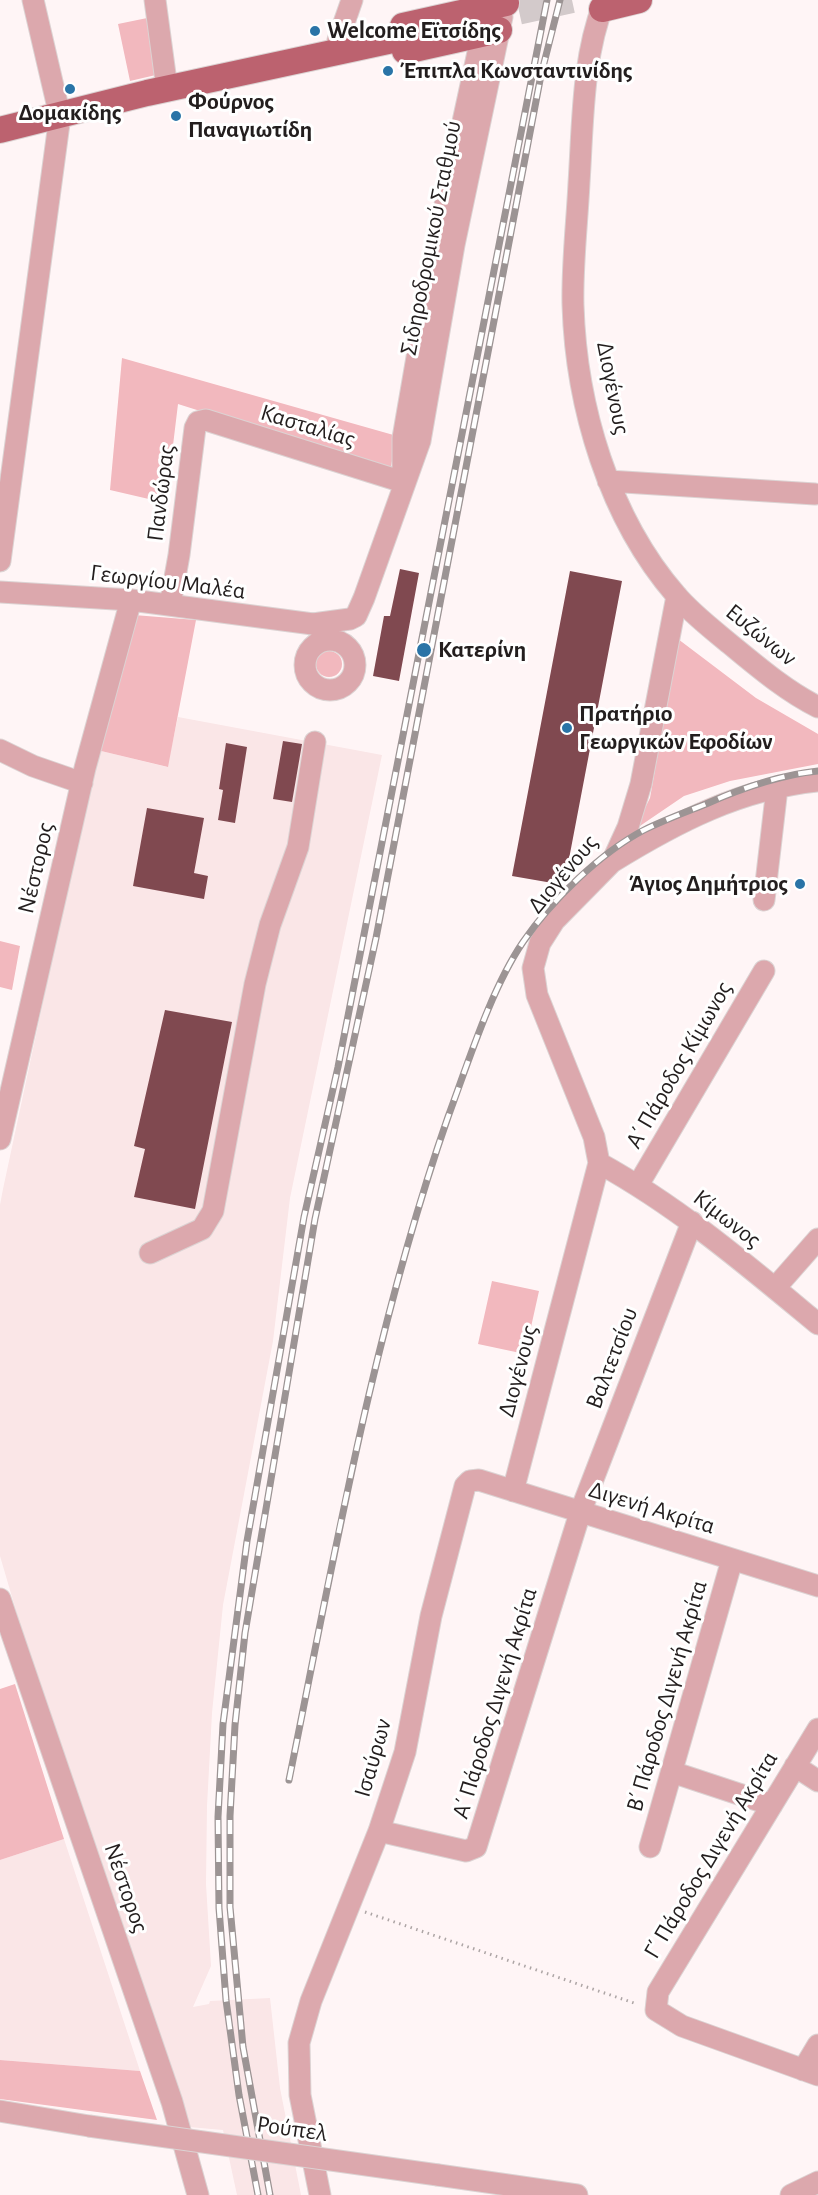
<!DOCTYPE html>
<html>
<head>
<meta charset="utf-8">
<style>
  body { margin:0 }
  canvas { display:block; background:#fff5f6 }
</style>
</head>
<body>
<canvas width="818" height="2195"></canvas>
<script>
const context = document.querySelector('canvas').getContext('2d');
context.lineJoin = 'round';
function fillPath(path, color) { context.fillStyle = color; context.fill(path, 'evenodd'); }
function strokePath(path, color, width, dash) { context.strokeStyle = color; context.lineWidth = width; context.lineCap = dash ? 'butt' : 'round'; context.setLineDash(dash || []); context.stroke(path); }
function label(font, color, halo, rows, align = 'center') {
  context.font = font + ' "Alegreya Sans",sans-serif'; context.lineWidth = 6; context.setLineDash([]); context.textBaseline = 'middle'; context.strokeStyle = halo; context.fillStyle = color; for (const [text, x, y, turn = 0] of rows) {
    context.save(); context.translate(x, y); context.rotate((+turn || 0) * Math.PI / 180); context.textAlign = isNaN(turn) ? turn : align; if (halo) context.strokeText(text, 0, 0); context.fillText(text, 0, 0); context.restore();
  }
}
const built = new Path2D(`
  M178,717L382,755L290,1198L273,1341L223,1605L212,1713L207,1806L206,1884L211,1966L193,2007L209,2004L210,2001L270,1998L280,2088L301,2195H237L223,2130L189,2127L22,1631L0,1556V1205L3,1189L97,750L167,767Z
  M64,1839L140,2071L0,2060V1860Z`);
const green = new Path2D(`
  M152,17L160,74L130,81L118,24Z
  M122,358L397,436L390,471L178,404L166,503L110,490Z
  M134,615L196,620L168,767L97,750Z
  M678,639L756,698L818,734V764L730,781L684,796L634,830L650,798Z
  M316 664a13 13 0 1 1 26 0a13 13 0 1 1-26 0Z
  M0,941L20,946L12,990L0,987Z
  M492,1281L539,1291L525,1354L478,1344Z
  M15,1684L64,1839L0,1860V1689Z
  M0,2060L140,2071L157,2120L0,2099Z`);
const building = new Path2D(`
  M400,569L419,573L399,681L373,676L384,616H390Z
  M570,571L622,581L564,885L512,876Z
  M283,741L302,744L292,802L273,799Z
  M226,743L247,747L235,823L218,820L223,790L219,789Z
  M147,808L204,818L194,873L208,876L204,899L133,886Z
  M165,1010L232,1022L195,1209L134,1197L145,1149L134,1146Z`);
const majorTunnel = new Path2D(`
  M481,20L572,0`);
const path = new Path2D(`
  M365,1912L637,2004`);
const minor = new Path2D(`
  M155,0L167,89
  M605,0C582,57 583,122 579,183C577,224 572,265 573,305C576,406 609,518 676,595C691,613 712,629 730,644C758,667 786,691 818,707
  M338,40L352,0
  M403,472V438L437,242L485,20
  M608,481L815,494
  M0,561L60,116L33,0
  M0,592L131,600L313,624L350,619L356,616L364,598L420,441L454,245L502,17
  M170,605L179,555L195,428L198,422L206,420L403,482
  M305 665a25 25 0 1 1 50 0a25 25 0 1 1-50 0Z
  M0,750L33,766L82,783
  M612,862C677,822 740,789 818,781
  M764,900L777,788
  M0,1139L85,768L131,600
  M599,1163C679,1207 748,1266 818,1324
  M638,1185L764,971
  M150,1253L202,1229L213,1211L255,984L270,925L298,847L315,742
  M775,1288L818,1239
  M513,1491L599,1163L594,1137L537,995L533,968L540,943L554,921L612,862L628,827L641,784L677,596
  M0,1599L172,2102L198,2195
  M818,1729L658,1992L656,2010L682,2026L818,2075
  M795,1766L818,1781
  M672,1772L772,1805
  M379,1831L466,1851L476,1847L580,1513L692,1222
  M650,1847L732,1560
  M803,2070L818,2045
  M0,2111L89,2126
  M438,2175L577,2195
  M320,2195L300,2095L299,2043L311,2001L379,1831L405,1752L431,1616L465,1486L470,1481L479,1480L818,1586
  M791,2195L818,2182`);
const major = new Path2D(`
  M602,9L639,0
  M403,26L506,3
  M405,51L499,30
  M0,130L147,93L425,33`);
const rail = new Path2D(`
  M289,1780C334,1558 373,1332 448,1117C468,1063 491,989 523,942C551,901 600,853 644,830C664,820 686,812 706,804C742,788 779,775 818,771
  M258,2195L239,2095L226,2000L219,1908L218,1817L223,1724L247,1541L304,1217L338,1067L547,0
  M270,2195L243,2047L230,1907V1816L235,1725L245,1633L315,1219L376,938L541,75L560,0`);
const minorBridge = new Path2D(`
  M89,2126L438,2175`);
const markers = [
  [315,31,6,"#2a74a7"],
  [388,71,6,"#2a74a7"],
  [70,89,6,"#2a74a7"],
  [176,116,6,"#2a74a7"],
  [424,650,8,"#2a74a7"],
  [567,728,6,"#2a74a7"],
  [800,884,6,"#2a74a7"]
];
const poiNames = [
  ["Welcome Eϊτσίδης",327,31],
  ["Έπιπλα Κωνσταντινίδης",400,71],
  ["Φούρνος",188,102],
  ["Παναγιωτίδη",188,130],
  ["Δομακίδης",70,113,"center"],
  ["Κατερίνη",438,650],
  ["Πρατήριο",579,714],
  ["Γεωργικών Εφοδίων",579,742],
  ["Άγιος Δημήτριος",788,884,"right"]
];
const streetNames = [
  ["Σιδηροδρομικού Σταθμού",431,238,-79],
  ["Διογένους",613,388,79],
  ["Κασταλίας",308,426,17],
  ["Πανδώρας",161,493,-83],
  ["Γεωργίου Μαλέα",168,582,7],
  ["Ευζώνων",761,635,39],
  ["Νέστορος",36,868,-77],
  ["Διογένους",563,874,-50],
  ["Α΄ Πάροδος Κίμωνος",679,1065,-60],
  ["Κίμωνος",727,1219,38],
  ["Βαλτετσίου",612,1358,-69],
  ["Διογένους",518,1371,-75],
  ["Διγενή Ακρίτα",652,1508,17],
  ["Β΄ Πάροδος Διγενή Ακρίτα",667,1696,-74],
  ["Α΄ Πάροδος Διγενή Ακρίτα",495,1703,-73],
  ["Ισαύρων",373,1758,-74],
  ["Γ΄ Πάροδος Διγενή Ακρίτα",711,1855,-59],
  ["Νέστορος",126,1888,71],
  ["Ρούπελ",292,2129,8]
];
fillPath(built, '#fae6e7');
fillPath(green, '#f2b8be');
fillPath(building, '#804950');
strokePath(majorTunnel, '#d3cacb', 26, [26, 13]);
strokePath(minor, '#dcd3d3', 23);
strokePath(major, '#dcd3d3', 28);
strokePath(path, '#ada5a5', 3, [1.5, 4.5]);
strokePath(minor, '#dca8ad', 21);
strokePath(major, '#bc626f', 26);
strokePath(rail, '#9c9494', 7);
strokePath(rail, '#fff', 4.5, [14]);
strokePath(minorBridge, '#dcd3d3', 23, []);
strokePath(minorBridge, '#dca8ad', 21);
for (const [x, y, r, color] of markers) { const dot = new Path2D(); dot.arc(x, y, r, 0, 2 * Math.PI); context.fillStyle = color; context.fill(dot); strokePath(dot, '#fff', 2); }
label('bold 24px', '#231e1e', '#fff', poiNames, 'left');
label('24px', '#231e1e', '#fff', streetNames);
</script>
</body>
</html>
